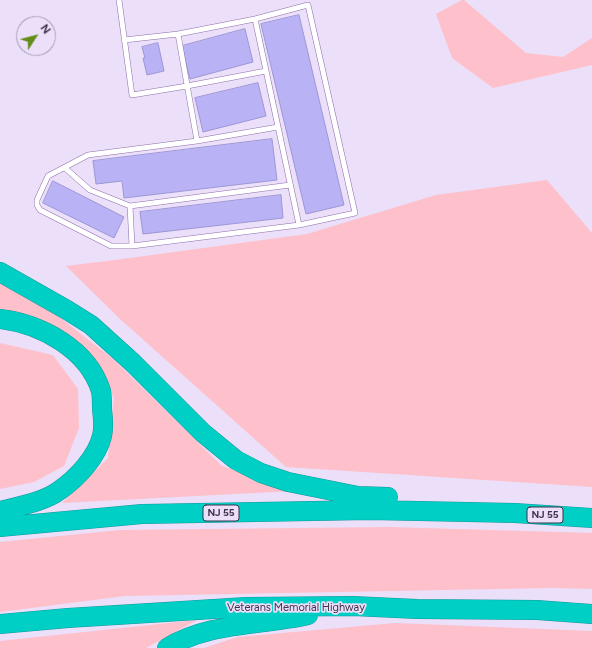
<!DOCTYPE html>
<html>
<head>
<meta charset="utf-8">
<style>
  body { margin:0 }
  #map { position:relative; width:592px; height:648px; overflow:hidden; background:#ecdff9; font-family:Figtree,sans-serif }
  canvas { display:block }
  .north { position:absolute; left:16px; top:16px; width:40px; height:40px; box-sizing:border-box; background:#ecdff9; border:1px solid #a79ab3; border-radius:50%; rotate:54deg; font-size:11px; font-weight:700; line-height:16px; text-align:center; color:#3f324b }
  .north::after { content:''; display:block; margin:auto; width:14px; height:18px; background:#638c1a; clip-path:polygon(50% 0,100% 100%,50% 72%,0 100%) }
</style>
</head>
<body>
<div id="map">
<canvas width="592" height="648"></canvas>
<div class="north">N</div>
</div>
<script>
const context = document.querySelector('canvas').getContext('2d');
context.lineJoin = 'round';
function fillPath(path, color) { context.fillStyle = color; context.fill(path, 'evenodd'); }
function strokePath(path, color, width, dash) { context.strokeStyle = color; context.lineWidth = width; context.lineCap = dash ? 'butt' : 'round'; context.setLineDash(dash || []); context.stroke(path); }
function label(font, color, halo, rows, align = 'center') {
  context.font = font + ' Figtree,sans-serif'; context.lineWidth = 3.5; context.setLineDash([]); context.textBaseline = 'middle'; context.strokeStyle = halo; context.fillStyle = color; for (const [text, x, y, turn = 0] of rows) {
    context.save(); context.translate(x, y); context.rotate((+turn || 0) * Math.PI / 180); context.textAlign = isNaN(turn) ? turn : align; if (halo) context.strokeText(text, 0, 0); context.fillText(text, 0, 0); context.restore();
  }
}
const green = new Path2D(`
  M462,0H464L526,53L563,57L592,38V65L493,88L452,58L436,14Z
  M547,180L592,233V487L286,467L120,319L66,266L115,260L307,234L436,195Z
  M0,282L54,313L113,359L222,466L293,491L62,503L108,458L114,397L66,332L0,310Z
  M0,343L53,355L78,389L79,428L64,466L34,482L0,489Z
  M389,527L592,533V589L551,588L125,596L0,612V542L120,530Z
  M197,620L146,648H0V641Z
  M395,623L592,631V648H204L237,637Z`);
const building = new Path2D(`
  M299,15L344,205L306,214L261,24Z
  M245,29L253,62L190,79L182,46Z
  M158,43L164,71L147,75L143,58H145L142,47Z
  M258,83L266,116L203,132L195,98Z
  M272,139L277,180L124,198L122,181L96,184L93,161Z
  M53,181L124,217L114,238L43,203Z
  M281,195L283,218L143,234L140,212Z`);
const lane = new Path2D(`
  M119,0L132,95L187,86L266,71
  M255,19L299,225
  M124,40L178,34L255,19L308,5L355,213L299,225L132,246H111L40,210L37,205V200L48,176L88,155L197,141L178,34
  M197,141L278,127
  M65,168L90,190L130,206L290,185
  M130,206L132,246`);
const highway = new Path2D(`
  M0,272L67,310L91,325L133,363L203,433L236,460L261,473L288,482L358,496L388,497
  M0,319C41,324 88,349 101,391C102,396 102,403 102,409C103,417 104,428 102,436C97,457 77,478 60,490C44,502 19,506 0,511
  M0,527L142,514L370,510L515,513L592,518
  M0,624L68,618L246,607L353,606L417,609L537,610L592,614
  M167,648C209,622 261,626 308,615`);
const shields = [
  [221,513,36],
  [545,515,36]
];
const shieldNames = [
  ["NJ 55",221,513],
  ["NJ 55",545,515]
];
const streetNames = [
  ["Veterans Memorial Highway",296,608]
];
fillPath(green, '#fec0ca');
fillPath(building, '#b9b3f5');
strokePath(building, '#9c96d6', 1);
strokePath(lane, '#8e6fa9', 6);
strokePath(highway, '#16989a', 20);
strokePath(lane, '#fff', 5);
strokePath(highway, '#00cfc5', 19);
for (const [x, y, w] of shields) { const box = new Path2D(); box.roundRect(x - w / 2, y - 8, w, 16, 3); context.fillStyle = '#ecdff9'; context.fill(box); strokePath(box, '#3f324b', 1); }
label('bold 10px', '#3f324b', null, shieldNames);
label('11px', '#3f324b', '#ecdff9', streetNames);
</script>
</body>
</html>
